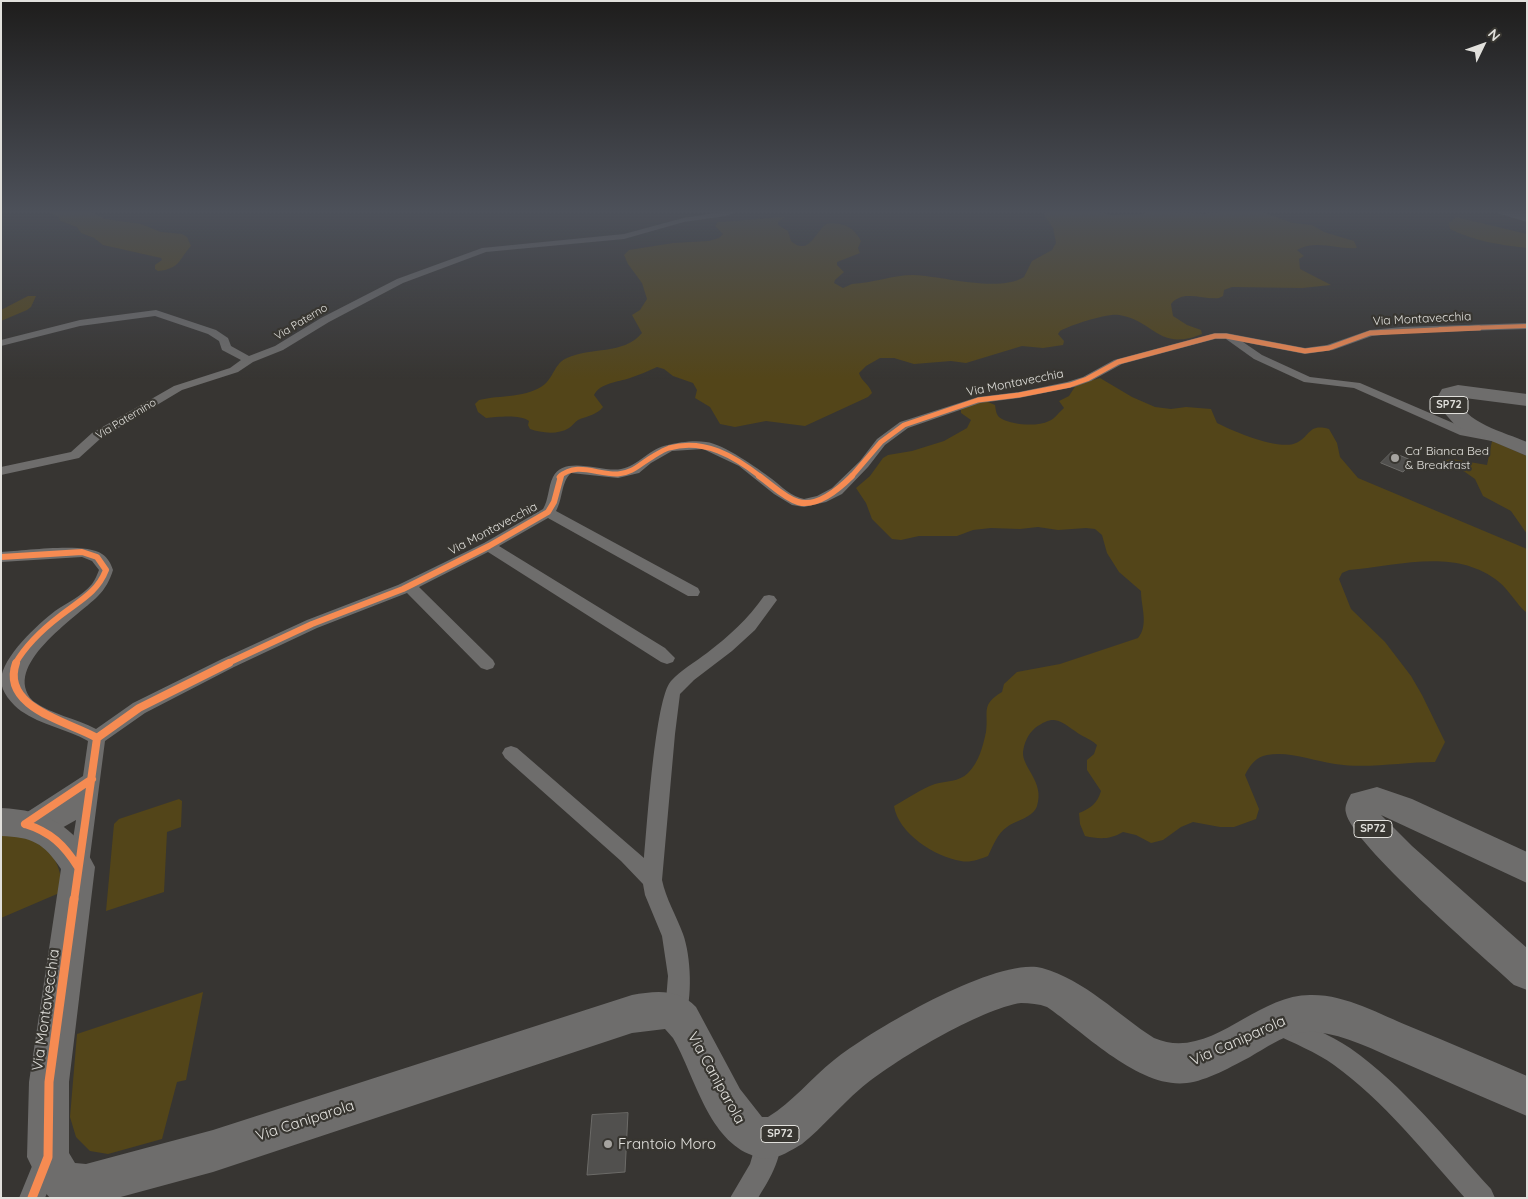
<!DOCTYPE html>
<html>
<head>
<meta charset="utf-8">
<style>
  body { margin:0 }
  #map { position:relative; width:1528px; height:1199px; overflow:hidden; background:#373532; font-family:Quicksand,sans-serif }
  canvas { display:block }
  .frame { position:absolute; inset:0; border:2px solid #e1e0dc; pointer-events:none }
  .north { position:absolute; left:1458px; top:20px; width:50px; height:50px; -webkit-text-stroke:4px #383631; paint-order:stroke; rotate:48deg; font-size:14px; font-weight:700; line-height:20px; text-align:center; color:#e1e0dc }
  .north::after { content:''; display:block; margin:auto; width:18px; height:22px; background:#e1e0dc; clip-path:polygon(50% 0,100% 100%,50% 72%,0 100%) }
</style>
</head>
<body>
<div id="map">
<canvas width="1528" height="1199"></canvas>
<div class="frame"></div>
<div class="north">N</div>
</div>
<script>
const context = document.querySelector('canvas').getContext('2d');
context.lineJoin = 'round';
function fillPath(path, color) { context.fillStyle = color; context.fill(path, 'evenodd'); }
function strokePath(path, color, width, dash) { context.strokeStyle = color; context.lineWidth = width; context.lineCap = dash ? 'butt' : 'round'; context.setLineDash(dash || []); context.stroke(path); }
function label(font, color, halo, rows, align = 'center') {
  context.font = font + ' Quicksand,sans-serif'; context.lineWidth = 4.5; context.setLineDash([]); context.textBaseline = 'middle'; context.strokeStyle = halo; context.fillStyle = color; for (const [text, x, y, turn = 0] of rows) {
    context.save(); context.translate(x, y); context.rotate((+turn || 0) * Math.PI / 180); context.textAlign = isNaN(turn) ? turn : align; if (halo) context.strokeText(text, 0, 0); context.fillText(text, 0, 0); context.restore();
  }
}
const green = new Path2D(`
  M47,211H90L105,219L141,224L161,232L182,234L187,237L191,246C179,259 180,269 158,271L155,269V265L162,260L161,258L103,245L94,238L81,233L77,227L60,221L59,217Z
  M1050,211H1091L1112,215L1144,214L1150,211L1204,214L1228,211L1262,212L1293,223L1312,225L1324,232L1354,241L1357,248C1336,250 1317,239 1297,250L1304,256L1299,259L1300,269L1331,285L1302,288L1232,287L1224,290L1223,296L1219,298C1203,300 1183,289 1171,304L1173,316L1187,325L1201,330L1202,334C1158,352 1154,320 1119,315C1107,313 1071,325 1060,331L1058,334L1064,341L1063,345L1043,348L1022,346L966,363L951,361L914,364L894,358H880L866,366L859,373C861,381 870,385 872,393L868,397L805,426L766,421L735,427L720,424L710,407L695,398L697,390L693,383L673,376L664,369L657,367C648,371 639,375 630,378C618,382 600,383 594,395L603,407C597,415 587,416 578,420C575,422 572,426 569,428C558,435 541,433 530,429L528,425L529,421C520,414 497,417 486,418L478,412L475,404L479,400C500,395 528,398 545,384C554,376 555,363 567,358C590,347 624,355 642,333L632,315L640,310L647,299L642,283L628,264L624,255L629,250L673,243L709,241L719,238L723,234L715,226L718,222L785,217L778,222V225L788,231L791,241C809,257 816,231 826,224C843,222 853,226 861,241L858,248L860,253L837,262V265L844,272L835,280L834,283L843,288L852,284C872,283 894,275 913,275C943,276 998,293 1024,277L1032,261L1052,250L1056,243L1053,228L1044,215V213Z
  M1456,217L1527,234V248C1500,245 1474,241 1450,229L1449,223Z
  M28,296H36L31,307L27,310L1,321V310Z
  M1100,378L1132,397L1155,407L1171,409L1186,407L1211,409L1217,423C1232,431 1280,451 1296,443C1311,436 1308,423 1329,429L1337,443L1340,457L1358,478L1527,549V613C1516,604 1510,591 1499,582C1456,547 1398,566 1349,570L1342,573L1339,579L1351,609L1385,642L1411,676L1422,695L1445,742L1435,762C1402,762 1368,769 1335,764C1313,761 1290,751 1267,755C1256,757 1250,765 1245,775L1259,809L1256,819L1234,827H1220L1193,822L1181,827L1163,840L1151,843L1136,835L1123,832C1109,840 1099,839 1085,836L1080,824L1079,813C1091,808 1097,804 1101,791L1087,770V760L1094,754L1097,745C1088,737 1082,737 1075,731C1058,719 1053,715 1035,728C1028,734 1024,743 1023,752C1022,768 1045,782 1037,806C1033,818 1016,820 1007,827C997,834 993,846 988,856C980,859 970,863 961,861C935,857 898,833 894,806C907,799 921,789 935,784C946,781 959,782 968,773C979,762 983,746 986,732C989,712 980,705 1002,692L1004,684L1017,672L1060,664L1138,638C1149,625 1141,607 1141,591L1119,572L1107,553L1102,535L1095,529L1086,528L1058,530L1038,527L1020,529L991,528L973,530L957,536H919L901,540L892,539L872,519L866,503L856,488L870,476L883,458L888,455L912,451L944,441L967,428L971,420L961,413V408L980,402H988L995,405C996,411 996,416 1002,419C1013,425 1037,427 1049,421C1055,419 1059,412 1064,408L1059,401L1069,396L1076,385Z
  M1492,441L1527,456V534L1511,511L1483,496L1475,479L1465,472L1442,461L1452,459L1487,465Z
  M179,799L182,801L181,827L167,832L164,892L106,911L114,824L119,819Z
  M1,833C19,833 43,841 53,857C60,867 61,880 64,891L1,918Z
  M203,992L186,1080L177,1082L162,1139L108,1154L90,1151L76,1137L70,1117L77,1034Z`);
const building = new Path2D(`
  M1392,452L1413,461L1403,472L1381,463Z
  M628,1113L625,1172L587,1175L592,1115Z`);
const street = new Path2D(`
  M727,211H739L726,216L684,222L624,239L486,252L403,283L329,322L283,350L253,362L238,372L182,390L100,439L79,458L1,475V467L71,452L92,433L174,386L230,368L241,360L222,350L219,341L208,334L155,316L80,326L1,346V340L80,320L156,310L216,330L228,338L231,346L249,356L275,346L321,318L397,279L482,248L624,234L683,218Z
  M1527,323V329L1402,333L1372,336L1333,350L1305,354L1243,342L1262,355L1310,377L1360,383L1467,429L1501,435L1503,438L1497,442L1460,435L1354,388L1304,382L1254,359L1226,339H1215L1122,364L1091,381L1074,387L1019,398L980,403L908,428L885,445L868,467L842,494L826,502L804,507L792,505L774,494L739,466L703,449L672,451L651,463L639,473L618,478L571,473C561,482 563,499 556,511L698,588L700,592L698,596H688L548,518L499,546L665,648L675,658L673,662L667,664L661,662L488,552L419,587L493,660L495,664L493,668L487,670L481,668L407,593L317,628L234,667L145,713L105,741L89,864L86,870L79,873L72,870L69,864L76,820L44,838L37,836L34,830L36,827L25,832L18,830L15,824L18,818L83,776L88,741C67,729 41,725 21,711C12,704 1,692 1,680C2,657 38,624 55,611C68,602 82,596 92,584C95,580 97,575 99,570L92,561L82,557L1,562V552C24,551 85,542 102,554C108,558 111,564 113,570C110,580 105,589 98,596C76,618 0,666 33,701C52,715 76,718 96,729L133,703L222,659L307,620L398,585L484,543L543,509C549,499 548,487 553,477C564,454 603,473 621,469C638,466 650,448 668,445C679,442 695,440 706,442C724,444 757,468 772,479C781,486 792,497 804,499L817,496L832,488L860,461L877,439L900,422L978,397L1019,392L1067,382L1083,377L1114,360L1215,333H1226L1305,348L1327,345L1370,330L1402,327Z
  M769,595L774,596L777,600L755,630L732,651L694,680L680,694L675,734L662,880C666,899 676,915 683,934C691,956 693,999 684,1021L676,1024L668,1021L665,1013L668,976L662,936L645,895L643,884L621,861L505,758L502,753L505,748L511,746L517,748L644,858C647,828 655,698 671,681C681,670 695,662 707,653C729,636 748,619 764,596Z
  M1281,1014C1302,1023 1331,1035 1350,1048C1404,1086 1447,1141 1491,1189L1495,1198H1465C1424,1152 1384,1101 1334,1065C1316,1052 1293,1043 1273,1033L1270,1025L1273,1017Z
  M769,1127L778,1130C787,1152 769,1180 758,1198H730L750,1164L760,1130Z
  M46,1150L55,1154L59,1163L45,1198H19L37,1154Z`);
const primary = new Path2D(`
  M1498,211H1519L1527,214V222L1500,214Z
  M1458,385L1527,394V406L1457,397C1464,423 1504,432 1527,442V456L1456,426L1440,408L1438,396L1442,389Z
  M1377,787L1412,799L1527,852V883L1381,815L1412,846L1527,948V990L1514,985C1484,957 1352,844 1346,813C1344,806 1348,800 1351,794Z
  M1,808C46,810 75,825 95,867L69,1082V1153L75,1163L86,1164L213,1130L632,995C655,991 678,988 696,1007L740,1089L762,1117H768C793,1102 811,1078 834,1060C870,1031 997,956 1042,968C1085,980 1118,1015 1154,1038C1210,1062 1254,995 1310,995C1345,994 1379,1014 1411,1027C1450,1043 1488,1059 1527,1076V1116C1485,1098 1443,1080 1402,1062C1374,1050 1346,1035 1316,1032C1291,1030 1271,1045 1250,1057C1233,1066 1206,1081 1187,1083C1139,1089 1084,1032 1047,1007C1039,1004 1030,1003 1021,1003C982,1008 891,1062 860,1089C840,1106 823,1127 802,1144C792,1150 779,1158 767,1159C760,1159 754,1156 749,1154C707,1136 694,1074 673,1038L665,1029L632,1033L213,1172L117,1198H50L43,1190L27,1157L29,1082L61,869C44,843 32,837 1,836Z`);
const cyclewayFar4 = new Path2D(`
  M1440,329L1527,326`);
const cyclewayFar3 = new Path2D(`
  M559,477C577,461 597,475 618,474C633,473 640,464 652,457C657,454 663,450 669,448C704,438 734,456 761,477
  M851,477L881,442L904,425L978,400L1019,395L1070,385L1087,379L1118,362L1215,336H1226L1305,351L1329,348L1370,333L1479,328`);
const cyclewayFar2 = new Path2D(`
  M759,476C771,484 784,498 798,502C818,508 840,488 852,476
  M1,557L82,552L97,557L106,570C97,593 79,601 60,616C43,629 26,645 15,664
  M226,664L312,624L403,589L489,546L548,512L554,502L561,476`);
const cyclewayFar1 = new Path2D(`
  M16,663C0,708 70,722 97,738L74,901
  M97,738L139,708L229,663
  M25,824L92,779
  M25,824C51,832 64,845 78,867`);
const cycleway = new Path2D(`
  M32,1198L48,1157L49,1082L74,899`);
const markers = [
  [1395,458,5,"#a6a4a0"],
  [608,1144,5,"#a6a4a0"]
];
const farStreetnames = [
  ["Via Paterno",301,322,-31],
  ["Via Paternino",126,419,-31]
];
const shields = [
  [1449,405,38],
  [1373,829,38],
  [780,1134,38]
];
const shieldNames = [
  ["SP72",1449,405],
  ["SP72",1373,829],
  ["SP72",780,1134]
];
const streetNames = [
  ["Via Montavecchia",1422,319,-3],
  ["Via Montavecchia",1015,383,-11],
  ["Via Montavecchia",493,529,-28]
];
const poiNames = [
  ["Ca' Bianca Bed",1405,451],
  ["& Breakfast",1405,465]
];
const nearStreetnames = [
  ["Via Montavecchia",46,1010,-82],
  ["Via Caniparola",1238,1041,-24],
  ["Via Caniparola",716,1078,61],
  ["Via Caniparola",305,1121,-18]
];
const nearPoinames = [
  ["Frantoio Moro",618,1144]
];
fillPath(green, '#534519');
fillPath(building, '#51504e');
strokePath(building, '#6c6b68', 1);
fillPath(street, '#6e6d6c');
fillPath(primary, '#6e6d6c');
strokePath(cyclewayFar4, '#f68b52', 4);
strokePath(cyclewayFar3, '#f68b52', 5);
strokePath(cyclewayFar2, '#f68b52', 6);
strokePath(cyclewayFar1, '#f68b52', 8);
strokePath(cycleway, '#f68b52', 9);
const sky = context.createLinearGradient(0, 0, 0, 379);
sky.addColorStop(0, '#1e1d1c');
sky.addColorStop(0.56, '#4d515a');
sky.addColorStop(1, '#4d515a00');
context.fillStyle = sky;
context.fillRect(0, 0, 1528, 379);
for (const [x, y, r, color] of markers) { const dot = new Path2D(); dot.arc(x, y, r, 0, 2 * Math.PI); context.fillStyle = color; context.fill(dot); strokePath(dot, '#383631', 2); }
label('11px', '#e1e0dc', '#383631', farStreetnames);
for (const [x, y, w] of shields) { const box = new Path2D(); box.roundRect(x - w / 2, y - 8.5, w, 17, 4); context.fillStyle = '#383631'; context.fill(box); strokePath(box, '#e1e0dc', 1); }
label('bold 11px', '#e1e0dc', null, shieldNames);
label('12px', '#e1e0dc', '#383631', streetNames);
label('12px', '#e1e0dc', '#383631', poiNames, 'left');
label('15px', '#e1e0dc', '#383631', nearStreetnames);
label('15px', '#e1e0dc', '#383631', nearPoinames, 'left');
</script>
</body>
</html>
